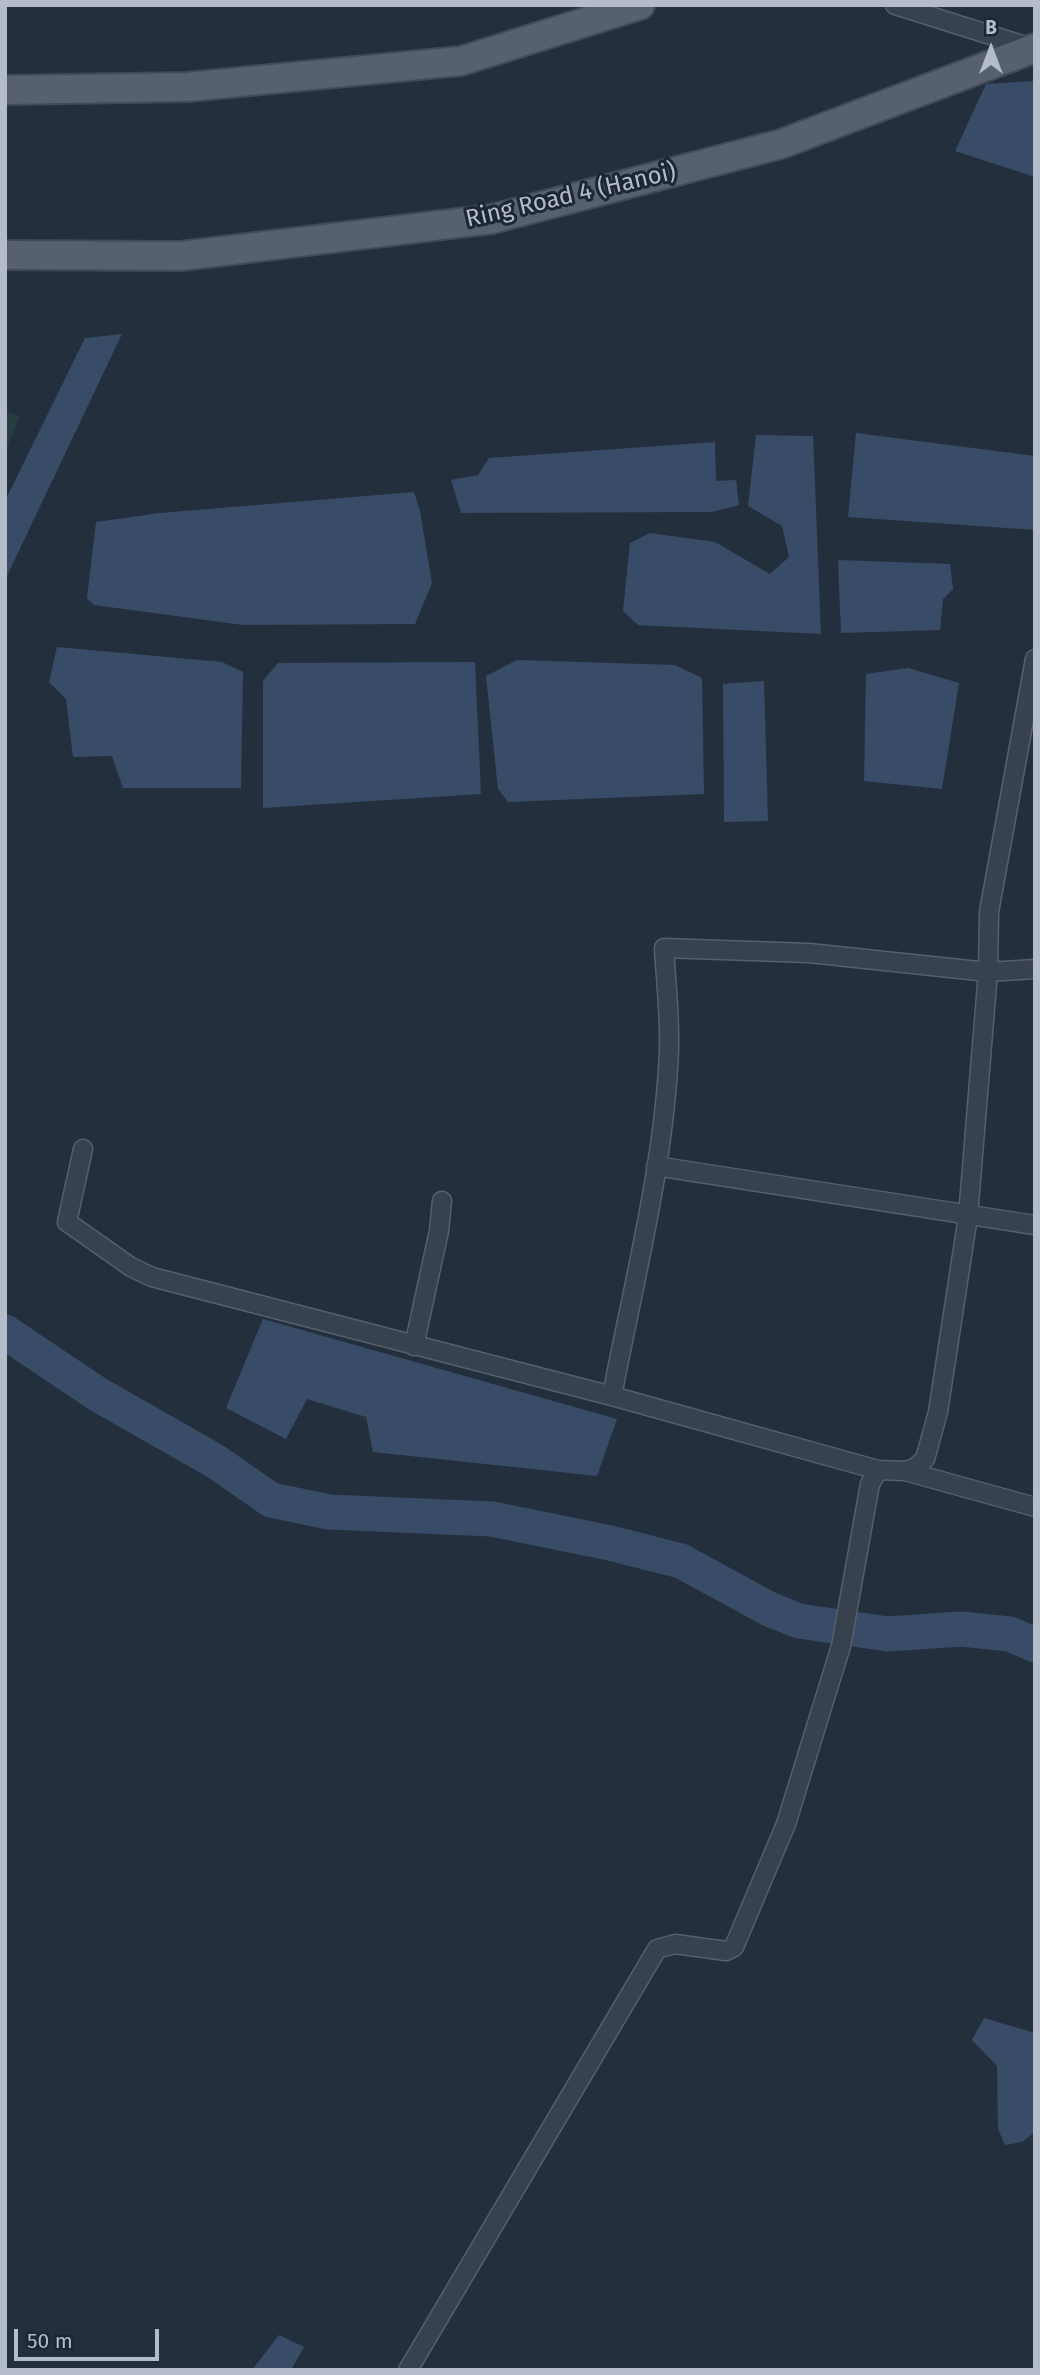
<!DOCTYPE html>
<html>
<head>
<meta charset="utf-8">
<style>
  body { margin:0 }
  #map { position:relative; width:1040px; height:2375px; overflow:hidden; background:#242f3e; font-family:"Fira Sans",sans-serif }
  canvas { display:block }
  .frame { position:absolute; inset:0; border:7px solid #b4bcc9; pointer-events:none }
  .north { position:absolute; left:956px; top:14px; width:70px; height:70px; -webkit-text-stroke:5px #1d2633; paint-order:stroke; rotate:0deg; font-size:19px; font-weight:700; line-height:28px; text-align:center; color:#b4bcc9 }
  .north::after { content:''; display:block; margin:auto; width:24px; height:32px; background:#b4bcc9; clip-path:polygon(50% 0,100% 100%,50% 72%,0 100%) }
  .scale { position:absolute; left:14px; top:2329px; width:145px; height:32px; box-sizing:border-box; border:4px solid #b4bcc9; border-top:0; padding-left:9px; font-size:21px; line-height:24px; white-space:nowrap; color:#b4bcc9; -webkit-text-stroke:5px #1d2633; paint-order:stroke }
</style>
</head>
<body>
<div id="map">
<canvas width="1040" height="2375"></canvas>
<div class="frame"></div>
<div class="north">B</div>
<div class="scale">50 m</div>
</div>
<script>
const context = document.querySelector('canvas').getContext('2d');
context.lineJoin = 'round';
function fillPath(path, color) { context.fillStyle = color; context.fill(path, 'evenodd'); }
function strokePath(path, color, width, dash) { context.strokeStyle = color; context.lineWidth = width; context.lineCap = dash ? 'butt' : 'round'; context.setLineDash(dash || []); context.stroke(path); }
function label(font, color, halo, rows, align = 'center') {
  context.font = font + ' "Fira Sans",sans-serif'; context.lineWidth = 6; context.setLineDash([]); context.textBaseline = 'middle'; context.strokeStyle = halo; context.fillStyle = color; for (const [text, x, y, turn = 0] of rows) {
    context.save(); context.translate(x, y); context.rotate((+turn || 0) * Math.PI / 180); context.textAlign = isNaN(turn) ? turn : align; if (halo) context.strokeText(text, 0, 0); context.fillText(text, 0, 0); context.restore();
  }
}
const green = new Path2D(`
  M5,411L20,416L5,452Z`);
const water = new Path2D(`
  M1035,81V177L955,151L986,84Z
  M122,334L5,580V501L85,338Z
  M856,433L1035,456V530L848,517Z
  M756,435L813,436L821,634L638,625L623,611L630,543L650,533L715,542L770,574L789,557L782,526L748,506Z
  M715,442L716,481L736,480L739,505L712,512L461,513L451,480L478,475L489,458Z
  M414,492L420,511L432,583L415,624L243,625L94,605L87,598L96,522L160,513Z
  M838,560L950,564L953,589L943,599L940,630L841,633Z
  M57,647L222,662L243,672L241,788H123L112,756L73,757L66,699L49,682Z
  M517,660L675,665L702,678L704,794L508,802L498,789L486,676Z
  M475,662L481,794L263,808V681L278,663Z
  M908,668L959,683L942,789L864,781L866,674Z
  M764,681L768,821L724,822L723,684Z
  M263,1319L617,1419L597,1476L373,1452L366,1417L307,1399L286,1439L226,1408Z
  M984,2018L1035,2033V2132L1022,2142L1005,2145L998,2129L997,2066L972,2040Z
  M279,2335L304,2347L291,2370H252Z`);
const river = new Path2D(`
  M5,1332L99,1395L215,1461L271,1500L329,1512L492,1519L610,1543L681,1561L769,1609L799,1621L888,1634L961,1629L1010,1634L1035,1645`);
const minor = new Path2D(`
  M895,5L1035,49
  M83,1149L67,1222L131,1267L152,1277L612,1396L878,1470
  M656,1166L1035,1225
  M414,1346L439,1231L442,1201
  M612,1396C633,1285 665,1162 669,1049C670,1016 666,981 664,948L809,953L988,972L1035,969
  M905,1471L1035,1507
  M408,2370L657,1949L675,1944L726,1951L734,1947L786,1824L841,1646L870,1484L878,1470L905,1471L915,1468L925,1459L938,1412L968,1216L988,972L989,912L1035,659`);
const primary = new Path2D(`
  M5,90L187,87L461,61L640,5
  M5,255L181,256L492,219L781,144L1035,48`);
const streetNames = [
  ["Ring Road 4 (Hanoi)",571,196,-13]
];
fillPath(green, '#263c3f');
fillPath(water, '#394c67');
strokePath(river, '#394c67', 35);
strokePath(minor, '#565f6c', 21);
strokePath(primary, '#414a57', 32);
strokePath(minor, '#38414e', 18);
strokePath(primary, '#56606e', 28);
label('24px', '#b4bcc9', '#1d2633', streetNames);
</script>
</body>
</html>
